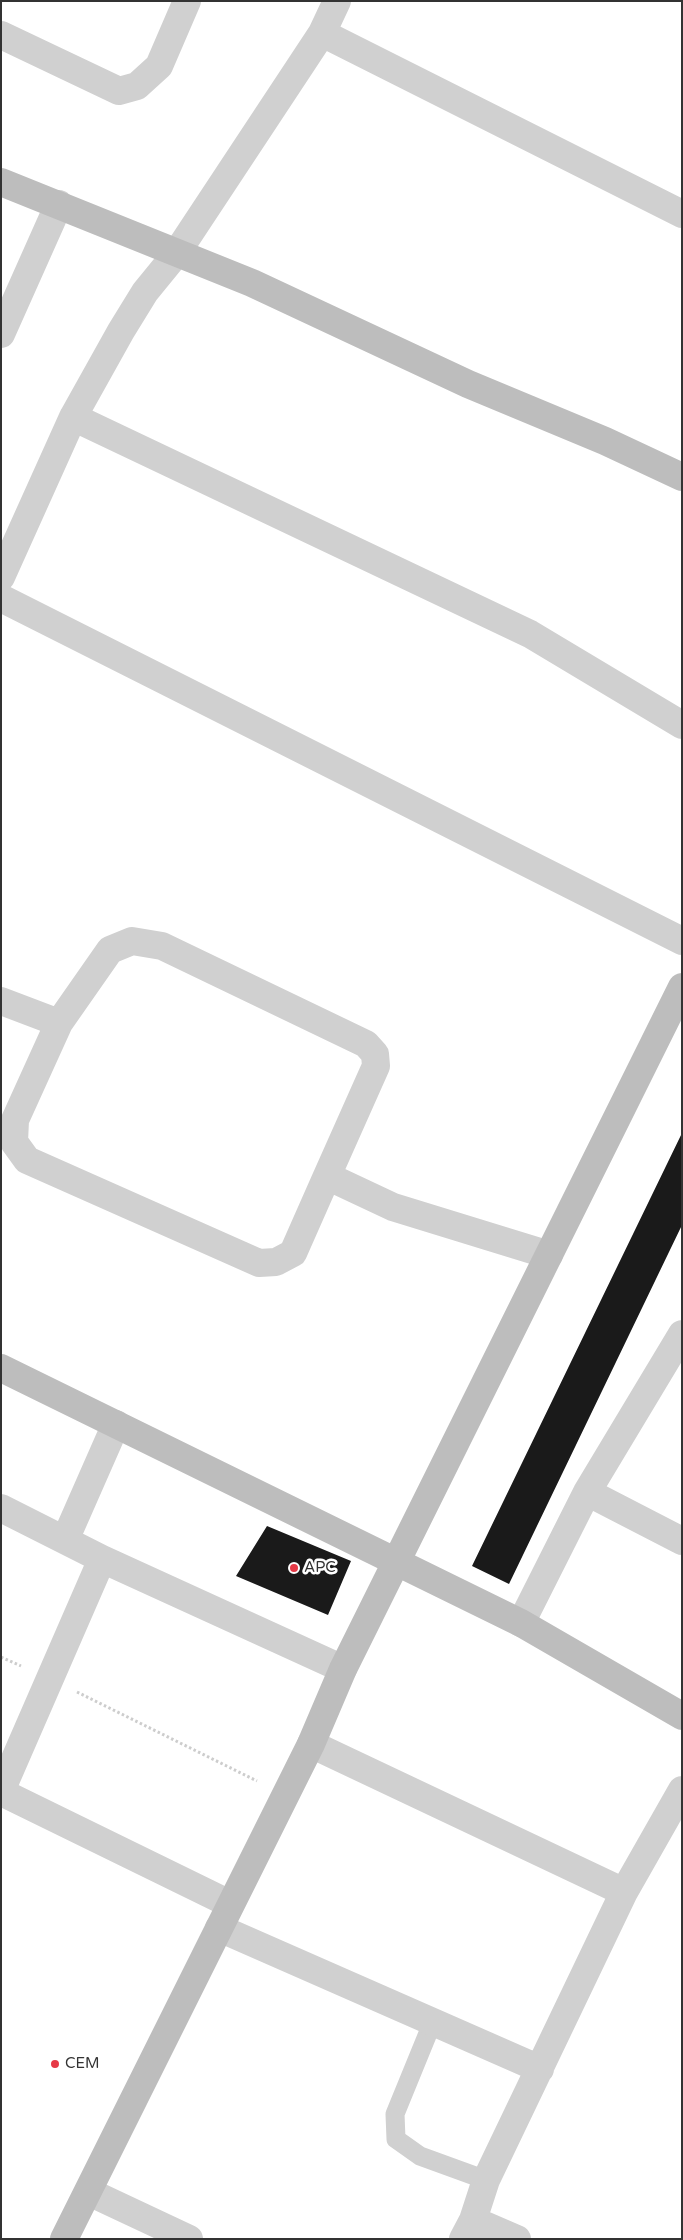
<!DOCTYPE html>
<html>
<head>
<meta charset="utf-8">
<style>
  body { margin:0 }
  #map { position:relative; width:683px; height:2240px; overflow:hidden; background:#fff; font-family:"Varela Round",sans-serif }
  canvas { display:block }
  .frame { position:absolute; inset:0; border:2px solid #333; pointer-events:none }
</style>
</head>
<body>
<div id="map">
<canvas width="683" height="2240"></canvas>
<div class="frame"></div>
</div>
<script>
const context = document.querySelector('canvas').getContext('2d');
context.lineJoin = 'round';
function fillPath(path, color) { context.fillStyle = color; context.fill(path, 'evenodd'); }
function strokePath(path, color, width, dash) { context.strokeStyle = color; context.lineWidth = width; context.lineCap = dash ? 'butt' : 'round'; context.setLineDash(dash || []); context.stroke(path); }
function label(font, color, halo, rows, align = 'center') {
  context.font = font + ' "Varela Round",sans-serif'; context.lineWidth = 5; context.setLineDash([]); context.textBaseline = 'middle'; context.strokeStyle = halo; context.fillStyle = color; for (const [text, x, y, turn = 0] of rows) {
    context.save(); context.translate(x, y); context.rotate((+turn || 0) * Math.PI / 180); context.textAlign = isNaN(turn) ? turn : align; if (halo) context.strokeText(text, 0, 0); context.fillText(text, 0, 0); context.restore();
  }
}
const building = new Path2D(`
  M682,1133V1225L509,1584L472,1566Z
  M267,1526L351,1561L328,1615L236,1576Z`);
const path = new Path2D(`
  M1,1657L21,1666
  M77,1692L257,1781`);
const lane = new Path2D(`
  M433,2021L395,2114L396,2139L420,2156L486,2180`);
const street = new Path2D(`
  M322,33L682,214
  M1,35L119,91L137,86L159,66L187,1
  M1,334L59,204
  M73,417L530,634L682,725
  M1,577L73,417L121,331L145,292L176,254L322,33L337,1
  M1,598L682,941
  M1,1001L59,1023L15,1120L14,1142L27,1160L259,1263L276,1262L293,1253L327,1176L393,1207L549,1255
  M59,1023L110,950L132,941L162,946L366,1044L375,1054L376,1066L327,1176
  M587,1492L682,1541
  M1,1508L102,1559L343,1669
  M65,1540L116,1424
  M521,1623L587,1492L682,1334
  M311,1744L624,1892
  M1,1791L102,1559
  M1,1792L230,1904
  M219,1928L540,2069
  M89,2192L189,2239
  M473,2220L517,2239
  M463,2239L473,2220L486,2180L624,1892L682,1790`);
const secondary = new Path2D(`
  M1,182L252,283L468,384L605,441L682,477
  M1,1368L521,1623L682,1716
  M64,2239L311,1744L343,1669L682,987`);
const markers = [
  [294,1568,5,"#e63946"],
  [55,2064,5,"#e63946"]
];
const poiNames = [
  ["APC",304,1568],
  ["CEM",65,2064]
];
fillPath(building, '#1a1a1a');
strokePath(path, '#cdcdcd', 3, [2.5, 2.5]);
strokePath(lane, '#d0d0d0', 19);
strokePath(street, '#d0d0d0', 28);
strokePath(secondary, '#bdbdbd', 28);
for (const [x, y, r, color] of markers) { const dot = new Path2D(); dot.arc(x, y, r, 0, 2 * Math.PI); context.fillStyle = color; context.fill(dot); strokePath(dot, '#fff', 2); }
label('15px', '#333', '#fff', poiNames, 'left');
</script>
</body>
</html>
